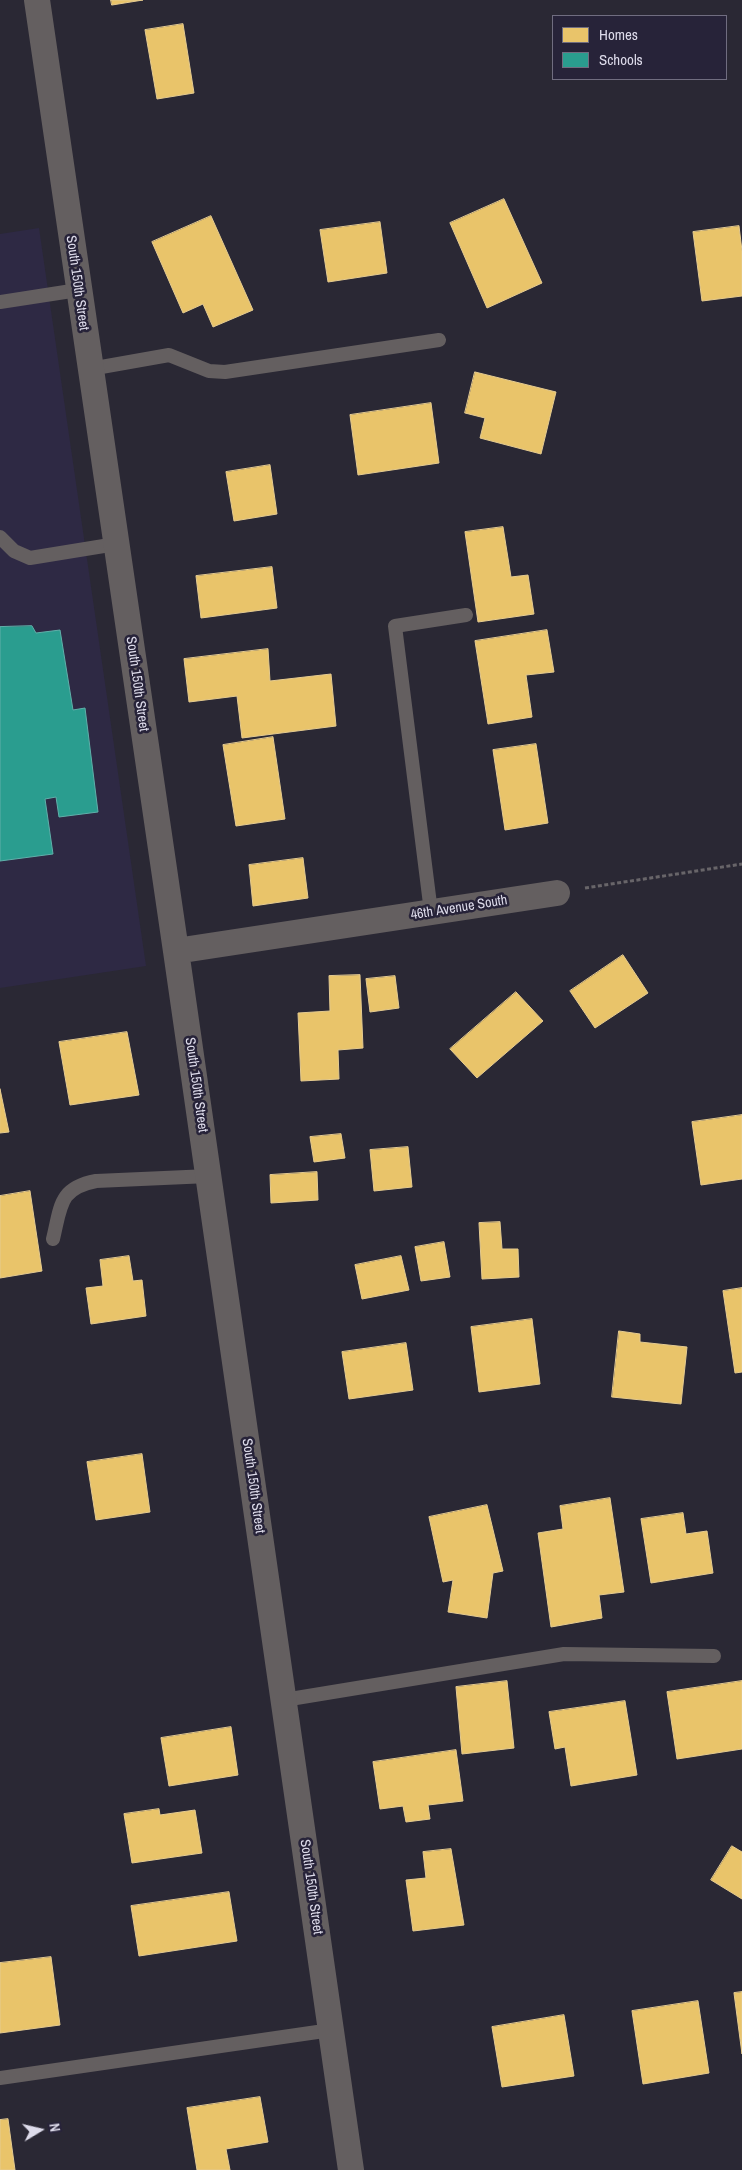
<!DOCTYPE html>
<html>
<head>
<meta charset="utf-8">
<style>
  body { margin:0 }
  #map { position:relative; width:742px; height:2170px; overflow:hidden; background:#2a2834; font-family:"Archivo Narrow",sans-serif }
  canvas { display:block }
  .legend { position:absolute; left:552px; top:15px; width:175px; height:65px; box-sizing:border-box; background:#272339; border:1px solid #706d80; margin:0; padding:6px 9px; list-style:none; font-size:15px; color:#dddbea }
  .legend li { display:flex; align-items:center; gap:10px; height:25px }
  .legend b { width:25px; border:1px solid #706d80 }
  .north { position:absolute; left:15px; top:2105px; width:50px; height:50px; -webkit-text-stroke:4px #272339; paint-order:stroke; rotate:81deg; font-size:14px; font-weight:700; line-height:20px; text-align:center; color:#dddbea }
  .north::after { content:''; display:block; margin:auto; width:18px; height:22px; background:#dddbea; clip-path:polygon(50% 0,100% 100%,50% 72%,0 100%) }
</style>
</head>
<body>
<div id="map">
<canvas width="742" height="2170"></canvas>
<ul class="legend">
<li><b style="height:14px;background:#e9c46a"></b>Homes</li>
<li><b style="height:14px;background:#2a9d8f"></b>Schools</li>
</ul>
<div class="north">N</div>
</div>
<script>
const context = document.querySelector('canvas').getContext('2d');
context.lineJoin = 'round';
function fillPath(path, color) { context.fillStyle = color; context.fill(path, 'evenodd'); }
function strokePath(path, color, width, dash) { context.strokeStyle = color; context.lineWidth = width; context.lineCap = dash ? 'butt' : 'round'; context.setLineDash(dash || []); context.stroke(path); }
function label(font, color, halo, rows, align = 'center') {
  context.font = font + ' "Archivo Narrow",sans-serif'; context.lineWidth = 5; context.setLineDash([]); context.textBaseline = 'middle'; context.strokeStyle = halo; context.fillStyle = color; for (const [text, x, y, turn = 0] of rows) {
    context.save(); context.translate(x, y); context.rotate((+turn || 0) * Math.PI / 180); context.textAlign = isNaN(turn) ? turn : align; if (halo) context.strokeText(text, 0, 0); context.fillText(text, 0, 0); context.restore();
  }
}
const built = new Path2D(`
  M39,228L146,966L0,988V234Z`);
const homes = new Path2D(`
  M111,0H143L112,5Z
  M183,24L194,93L157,99L145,30Z
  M504,199L542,283L487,308L450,223Z
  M211,216L253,310L213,327L203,304L183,313L152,242Z
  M380,222L387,273L328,282L320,230Z
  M739,226L742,251V296L702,301L693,232Z
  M475,372L556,392L541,454L480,438L485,418L465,413Z
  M431,403L439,463L358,475L350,415Z
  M270,465L277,514L234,521L226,472Z
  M503,527L511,577L528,575L534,614L478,622L465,532Z
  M272,567L277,608L201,618L196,576Z
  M547,630L554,672L526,675L532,717L488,724L475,641Z
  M268,649L270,681L331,674L336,726L242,738L237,696L189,702L184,659Z
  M273,737L285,819L236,826L223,745Z
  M536,744L548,823L505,830L493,750Z
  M303,858L308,898L253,906L249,865Z
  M623,955L648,993L595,1028L570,991Z
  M360,975L363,1048L338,1050L339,1079L301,1081L298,1013L330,1011L329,976Z
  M395,976L399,1008L370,1012L366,979Z
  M516,992L543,1021L477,1078L450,1049Z
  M127,1032L139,1095L70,1105L59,1042Z
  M0,1089L9,1132L0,1133Z
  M742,1115V1179L701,1185L692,1122Z
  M341,1134L345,1158L314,1162L310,1137Z
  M408,1147L412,1187L374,1191L370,1150Z
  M317,1172L318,1200L271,1203L270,1175Z
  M30,1191L42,1271L0,1278V1196Z
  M500,1222L502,1249H518L519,1277L482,1279L479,1223Z
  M444,1242L450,1277L421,1281L415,1247Z
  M129,1256L133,1281L142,1280L146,1316L91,1324L86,1288L103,1286L100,1260Z
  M401,1256L409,1290L362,1299L355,1265Z
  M742,1288V1372L735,1373L723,1291Z
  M532,1319L540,1384L479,1392L471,1327Z
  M619,1331L640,1334V1342L687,1347L681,1404L612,1397Z
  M406,1343L413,1390L349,1399L342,1352Z
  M142,1454L150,1512L96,1520L87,1462Z
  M610,1498L624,1592L599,1595L602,1618L551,1627L538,1533L563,1529L560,1506Z
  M487,1505L503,1571L493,1573L487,1618L448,1612L453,1580L443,1582L429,1517Z
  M683,1513L686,1534L707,1531L713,1573L651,1583L641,1519Z
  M507,1681L514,1748L462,1754L456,1687Z
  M742,1681V1749L677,1759L667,1692Z
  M625,1701L637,1775L571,1786L565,1747L555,1749L549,1712Z
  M231,1727L238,1775L169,1786L161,1738Z
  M456,1750L463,1801L428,1805L430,1819L406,1822L403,1806L380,1809L373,1762Z
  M159,1809L160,1815L195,1810L202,1853L132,1863L124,1814Z
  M732,1846L742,1852V1899L711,1880Z
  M451,1849L464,1925L413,1931L406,1880L426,1878L423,1852Z
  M229,1892L237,1941L139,1956L131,1906Z
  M51,1957L60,2025L0,2033V1963Z
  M742,1992V2054L734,1993Z
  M698,2001L709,2073L643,2084L632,2011Z
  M564,2015L574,2076L502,2087L492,2027Z
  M260,2097L268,2142L226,2149L230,2170H197L187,2108Z
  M8,2119L15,2170H0V2120Z`);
const schools = new Path2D(`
  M32,626L36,633L60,630L73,710L85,708L98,812L59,817L56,797L45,799L53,854L0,861V627Z`);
const path = new Path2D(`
  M585,888L742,864`);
const lane = new Path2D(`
  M0,302L78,290
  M90,369L169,355L209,371L225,372L439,340
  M0,537L14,551L30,558L116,544
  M431,912L395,626L466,615
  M53,1239C61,1206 59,1188 96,1181L209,1176
  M284,1700L564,1654L714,1656
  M0,2078L331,2030`);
const street = new Path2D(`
  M37,0L176,951L351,2170
  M176,951L557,893`);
const streetNames = [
  ["South 150th Street",77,283,82],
  ["South 150th Street",137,684,82],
  ["46th Avenue South",459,908,-9],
  ["South 150th Street",196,1085,82],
  ["South 150th Street",253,1486,82],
  ["South 150th Street",311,1887,82]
];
fillPath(built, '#2e2944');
fillPath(homes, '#e9c46a');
strokePath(homes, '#e5cb90', 1);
fillPath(schools, '#2a9d8f');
strokePath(schools, '#60b0aa', 1);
strokePath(path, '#686569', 3, [4, 2.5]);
strokePath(lane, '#645f60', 14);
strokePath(street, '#645f60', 26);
label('14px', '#dddbea', '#272339', streetNames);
</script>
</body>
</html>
